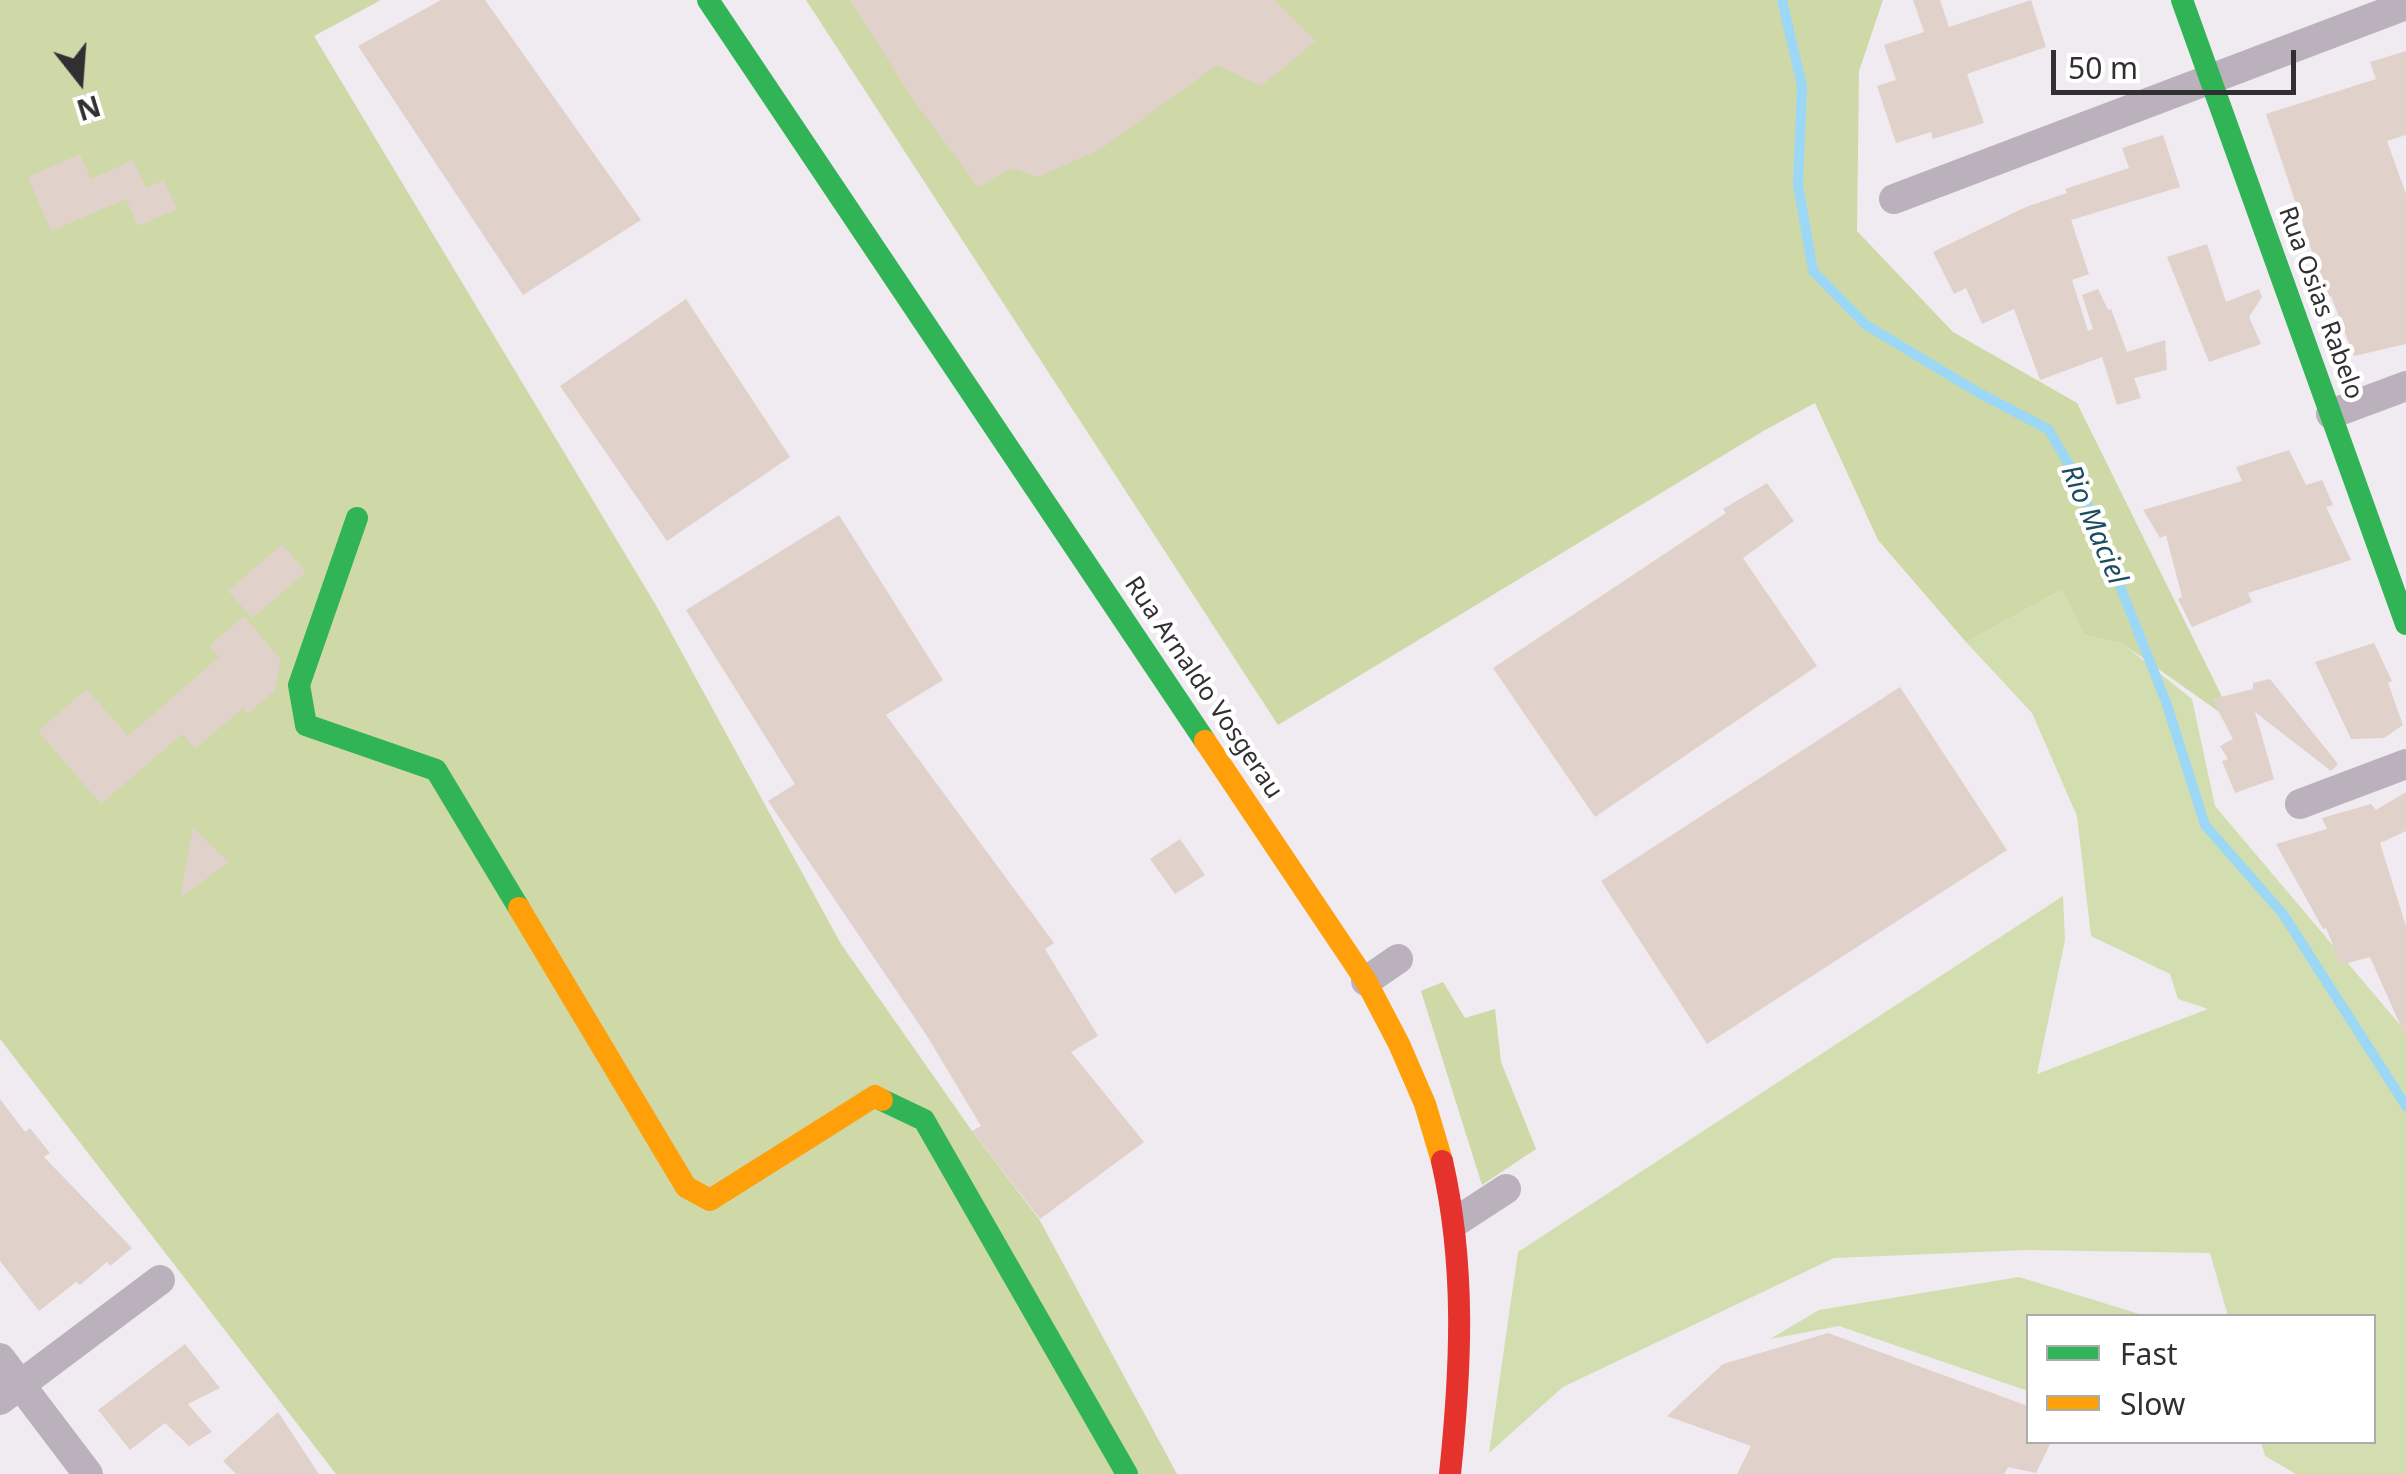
<!DOCTYPE html>
<html>
<head>
<meta charset="utf-8">
<style>
  body { margin:0 }
  #map { position:relative; width:2406px; height:1474px; overflow:hidden; background:#f0ebf0; font-family:"Noto Sans",sans-serif }
  canvas { display:block }
  .legend { position:absolute; left:2026px; top:1314px; width:350px; height:130px; box-sizing:border-box; background:#fff; border:2px solid #adacad; margin:0; padding:12px 18px; list-style:none; font-size:30px; color:#322f32 }
  .legend li { display:flex; align-items:center; gap:20px; height:50px }
  .legend b { width:50px; border:2px solid #adacad }
  .north { position:absolute; left:30px; top:30px; width:100px; height:100px; -webkit-text-stroke:8px #fff; paint-order:stroke; rotate:163deg; font-size:28px; font-weight:700; line-height:40px; text-align:center; color:#322f32 }
  .north::after { content:''; display:block; margin:auto; width:35px; height:45px; background:#322f32; clip-path:polygon(50% 0,100% 100%,50% 72%,0 100%) }
  .scale { position:absolute; left:2051px; top:50px; width:245px; height:45px; box-sizing:border-box; border:5px solid #322f32; border-top:0; padding-left:12px; font-size:30px; line-height:35px; white-space:nowrap; color:#322f32; -webkit-text-stroke:8px #fff; paint-order:stroke }
</style>
</head>
<body>
<div id="map">
<canvas width="2406" height="1474"></canvas>
<ul class="legend">
<li><b style="height:12px;background:#30b455"></b>Fast</li>
<li><b style="height:12px;background:#ff9f0a"></b>Slow</li>
</ul>
<div class="north">N</div>
<div class="scale">50 m</div>
</div>
<script>
const context = document.querySelector('canvas').getContext('2d');
context.lineJoin = 'round';
function fillPath(path, color) { context.fillStyle = color; context.fill(path, 'evenodd'); }
function strokePath(path, color, width, dash) { context.strokeStyle = color; context.lineWidth = width; context.lineCap = dash ? 'butt' : 'round'; context.setLineDash(dash || []); context.stroke(path); }
function label(font, color, halo, rows, align = 'center') {
  context.font = font + ' "Noto Sans",sans-serif'; context.lineWidth = 9; context.setLineDash([]); context.textBaseline = 'middle'; context.strokeStyle = halo; context.fillStyle = color; for (const [text, x, y, turn = 0] of rows) {
    context.save(); context.translate(x, y); context.rotate((+turn || 0) * Math.PI / 180); context.textAlign = isNaN(turn) ? turn : align; if (halo) context.strokeText(text, 0, 0); context.fillText(text, 0, 0); context.restore();
  }
}
const green = new Path2D(`
  M2062,590L2084,635L2123,644L2192,699L2215,806L2406,1032V1474H2296L2265,1456L2261,1442H2374V1316H2228L2210,1253L2026,1250L1834,1258L1563,1387L1489,1453L1518,1252L2063,896L2065,940L2037,1074L2208,1009L2178,999L2170,974L2091,936L2077,816L2032,713L1966,642Z
  M2019,1277L2146,1316H2028V1391L1839,1326L1770,1339L1819,1310Z`);
const forest = new Path2D(`
  M0,0H381L314,36L657,607L841,944L972,1131L1039,1219L1177,1474H336L0,1039Z
  M806,0H1883L1859,71L1857,231L1953,332L2077,403L2235,723L2123,644L2084,635L2062,590L1966,642L1878,540L1815,403L1765,430L1278,725Z
  M1443,982L1465,1018L1495,1009L1501,1062L1536,1149L1482,1185L1421,991Z`);
const stream = new Path2D(`
  M1782,0L1802,86L1798,185L1813,271L1866,325L1979,393L2048,429L2078,480L2166,702L2205,825L2283,914L2406,1106`);
const building = new Path2D(`
  M441,0H485L641,220L523,295L358,46Z
  M850,0H1274L1316,41L1261,86L1217,65L1101,149L1038,177L1012,168L978,187L914,101Z
  M1913,0H1940L1949,27L2031,0L2046,47L1967,74L1984,123L1933,139L1931,132L1896,143L1877,86L1896,80L1884,45L1924,32Z
  M2406,51V135L2387,141L2406,194V344L2354,356L2331,296L2327,297L2266,114L2376,79L2370,62Z
  M2163,135L2180,187L2071,220L2089,274L2072,280L2088,331L2093,329L2082,295L2098,289L2108,310L2111,309L2127,352L2165,340L2167,370L2134,378L2141,398L2117,405L2102,357L2040,380L2014,309L1982,324L1966,288L1954,294L1933,252L2026,207L2067,193L2065,189L2129,168L2122,148Z
  M80,154L91,179L133,160L146,188L164,180L177,209L138,226L126,199L51,231L28,177Z
  M2207,244L2226,302L2259,289L2262,297L2249,317L2261,344L2209,362L2167,257Z
  M686,299L790,457L667,541L560,386Z
  M2289,450L2306,485L2322,480L2333,505L2326,507L2351,560L2248,593L2252,602L2192,627L2178,599L2182,597L2166,535L2160,538L2143,510L2242,481L2236,467Z
  M1767,483L1794,521L1743,558L1817,666L1595,817L1493,668L1726,513L1723,509Z
  M839,515L943,680L886,715L1054,943L1045,949L1098,1036L1071,1052L1144,1142L1040,1219L972,1131L981,1126L927,1036L768,801L795,784L686,610Z
  M282,544L306,572L252,618L228,591Z
  M244,616L281,660L275,690L248,714L243,708L195,749L182,734L101,804L38,731L87,689L128,736L219,657L209,646Z
  M2374,643L2392,681L2388,683L2403,725L2384,738L2351,739L2315,662Z
  M2270,679L2338,764L2331,771L2255,712L2274,779L2235,793L2222,761L2228,759L2220,746L2233,739L2212,699L2253,689V683Z
  M1900,687L2007,850L1707,1044L1601,881Z
  M2406,792V831L2380,843L2406,926V1038L2370,957L2341,965L2326,928L2323,929L2276,844L2327,829L2322,818L2371,804L2376,810Z
  M193,828L229,862L180,898Z
  M1180,839L1205,875L1175,894L1150,859Z
  M0,1099L25,1132L30,1128L50,1153L44,1157L132,1248L110,1266L107,1262L80,1285L76,1282L39,1311L0,1261Z
  M1828,1333L2028,1406V1442H2051L2036,1473L2008,1467L2004,1474H1737L1751,1446L1667,1416L1723,1364Z
  M185,1344L220,1388L188,1404L212,1432L189,1446L165,1423L130,1450L98,1410Z
  M278,1412L319,1474H236L223,1461Z`);
const street = new Path2D(`
  M1894,199L2406,5
  M2331,414L2406,386
  M2300,804L2406,764
  M1366,981L1398,959
  M1457,1221L1506,1189
  M0,1358L88,1474
  M0,1400L160,1280`);
const fast = new Path2D(`
  M708,0L1205,741
  M2182,0L2406,624
  M357,518L299,685L306,725L436,770L519,908
  M882,1100L924,1120L1127,1474`);
const slow = new Path2D(`
  M1205,741L1366,981L1399,1044L1425,1104L1442,1161
  M519,908L686,1187L710,1200L875,1096L882,1100`);
const jam = new Path2D(`
  M1442,1161C1466,1266 1461,1368 1450,1474`);
const streetNames = [
  ["Rua Osias Rabelo",2320,303,70],
  ["Rua Arnaldo Vosgerau",1203,688,56]
];
const waterNames = [
  ["Rio Maciel",2093,525,67]
];
fillPath(green, '#d3deb0');
fillPath(forest, '#ced9a7');
strokePath(stream, '#9dd7f6', 10);
fillPath(building, '#e1d1cb');
strokePath(street, '#bab1bc', 30);
strokePath(fast, '#30b455', 22);
strokePath(slow, '#ff9f0a', 22);
strokePath(jam, '#e5322d', 22);
label('25px', '#322f32', '#fff', streetNames);
label('italic 28px', '#1d4d63', '#fff', waterNames);
</script>
</body>
</html>
